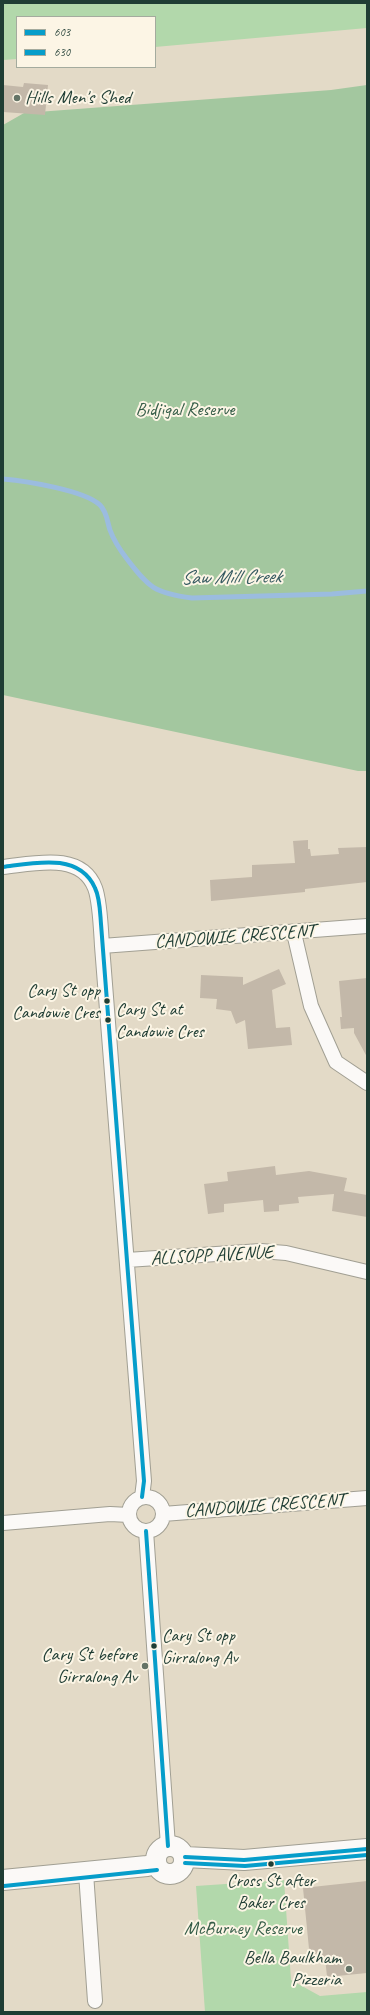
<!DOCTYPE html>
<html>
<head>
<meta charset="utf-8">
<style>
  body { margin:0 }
  #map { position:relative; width:370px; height:2015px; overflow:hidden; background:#e3dac7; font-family:Caveat,sans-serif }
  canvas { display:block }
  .frame { position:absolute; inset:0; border:4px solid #1f3d34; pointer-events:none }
  .legend { position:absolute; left:16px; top:16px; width:140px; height:52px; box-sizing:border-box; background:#fcf5e5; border:1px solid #a4ab9e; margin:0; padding:5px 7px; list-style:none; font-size:12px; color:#1f3d34 }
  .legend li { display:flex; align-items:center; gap:8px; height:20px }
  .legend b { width:20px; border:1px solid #a4ab9e }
</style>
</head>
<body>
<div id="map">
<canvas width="370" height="2015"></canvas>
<div class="frame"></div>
<ul class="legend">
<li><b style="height:5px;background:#069dca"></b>603</li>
<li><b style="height:5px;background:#069dca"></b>630</li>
</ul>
</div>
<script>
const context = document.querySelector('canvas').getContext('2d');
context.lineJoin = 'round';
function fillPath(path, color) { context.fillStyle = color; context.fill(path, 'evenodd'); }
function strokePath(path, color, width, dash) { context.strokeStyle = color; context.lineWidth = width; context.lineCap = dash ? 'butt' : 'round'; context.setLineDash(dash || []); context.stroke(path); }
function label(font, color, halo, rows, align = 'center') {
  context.font = font + ' Caveat,sans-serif'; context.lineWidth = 4; context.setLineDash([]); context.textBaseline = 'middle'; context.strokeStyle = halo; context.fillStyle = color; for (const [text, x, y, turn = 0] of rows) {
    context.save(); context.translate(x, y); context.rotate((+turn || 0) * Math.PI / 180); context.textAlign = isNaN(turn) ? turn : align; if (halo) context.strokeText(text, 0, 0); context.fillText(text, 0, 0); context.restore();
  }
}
const green = new Path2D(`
  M3,3H367V28L155,47V17H17V59L3,60Z
  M284,1880L291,1980L320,1996L367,1992V2012H205L196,1886Z`);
const forest = new Path2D(`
  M367,85V771H358L3,695V125L24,113L331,90Z`);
const stream = new Path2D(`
  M3,479C25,481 84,490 100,505C107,512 107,521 110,530C114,541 120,550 127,559C149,588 155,593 192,598L332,594L367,591`);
const building = new Path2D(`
  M24,83L48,85L45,115L3,112V85L23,87Z
  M308,840V849H310L311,856L339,854L338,848L367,847V882L305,889V892L211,901L210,880L252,877V865L295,863L293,841Z
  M279,969L286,984L272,990L276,1028L290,1027L292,1045L248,1049L245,1020L236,1024L231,1011L216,1009L217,999L200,998L201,975L243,977V985Z
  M367,978V1057L354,1033V1028L341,1029L340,1017H342L339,981Z
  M275,1166L276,1175L309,1171L347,1178L344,1191L367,1195V1217L332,1211L334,1194L298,1197L299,1203L279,1205V1211L264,1212L263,1200L224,1204V1212L208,1214L204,1184L228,1181L227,1172Z
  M367,1881V1973L327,1977L325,1957L310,1959L303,1888Z`);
const street = new Path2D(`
  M3,867C33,864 81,851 95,888C100,901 101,930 102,946L144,1481L142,1497
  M294,933L311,1006L336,1062L367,1083
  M102,946L367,926
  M127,1260L261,1251L286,1253L367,1272
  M129 1514a17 17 0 1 1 34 0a17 17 0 1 1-34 0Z
  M163,1514L367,1498
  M3,1523L110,1514L129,1515
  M146,1531L168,1846
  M86,1873L95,2001`);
const secondary = new Path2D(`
  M156 1860a14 14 0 1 1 28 0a14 14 0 1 1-28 0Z
  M185,1857L244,1860L367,1849
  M3,1880L147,1866L156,1864`);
const bus1 = new Path2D(`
  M3,867C34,863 79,852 95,888C100,898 100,912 101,924L144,1481L142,1497
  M146,1531L168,1846
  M185,1857L244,1860L367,1849`);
const bus2 = new Path2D(`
  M185,1863L245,1866L367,1855
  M4,1886L157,1870`);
const markers = [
  [17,98,4,"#647467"],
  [107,1001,3.5,"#1f3d34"],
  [108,1020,3.5,"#1f3d34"],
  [154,1646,3.5,"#1f3d34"],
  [145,1666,4,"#647467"],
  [271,1864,3.5,"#1f3d34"],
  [349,1969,4,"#647467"]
];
const busNames = [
  ["Cary St opp",100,991,"right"],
  ["Candowie Cres",100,1013,"right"],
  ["Cary St at",116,1010],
  ["Candowie Cres",116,1032],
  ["Cary St opp",162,1636],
  ["Girralong Av",162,1658],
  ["Cross St after",271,1881,"center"],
  ["Baker Cres",271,1903,"center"]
];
const poiNames = [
  ["Hills Men's Shed",25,98,"left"],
  ["Cary St before",137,1655],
  ["Girralong Av",137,1677],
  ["Bella Baulkham",341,1958],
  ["Pizzeria",341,1980]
];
const parkNames = [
  ["Bidjigal Reserve",185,410],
  ["McBurney Reserve",243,1929]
];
const streetNames = [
  ["CANDOWIE CRESCENT",235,937,-4],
  ["ALLSOPP AVENUE",212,1256,-3],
  ["CANDOWIE CRESCENT",265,1506,-4]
];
const waterNames = [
  ["Saw Mill Creek",231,578,-1]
];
fillPath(green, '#b2d8ab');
fillPath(forest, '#a3c79f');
strokePath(stream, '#9bbcdf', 5);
fillPath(building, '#c3b8a9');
strokePath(street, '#a19f93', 16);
strokePath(secondary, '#a19f93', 22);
strokePath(street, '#fbf9f7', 14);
strokePath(secondary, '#fbf9f7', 20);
strokePath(bus1, '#069dca', 4);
strokePath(bus2, '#069dca', 4);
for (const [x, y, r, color] of markers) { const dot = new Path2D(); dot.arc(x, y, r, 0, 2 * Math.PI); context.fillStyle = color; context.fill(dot); strokePath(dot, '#fcf5e5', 1.5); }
label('18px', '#1f3d34', '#fcf5e5', busNames, 'left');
label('19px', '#1f3d34', '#fcf5e5', poiNames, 'right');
label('19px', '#345c47', '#fcf5e5', parkNames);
label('19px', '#1f3d34', '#fcf5e5', streetNames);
label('italic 20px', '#365a61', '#fcf5e5', waterNames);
</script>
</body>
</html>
